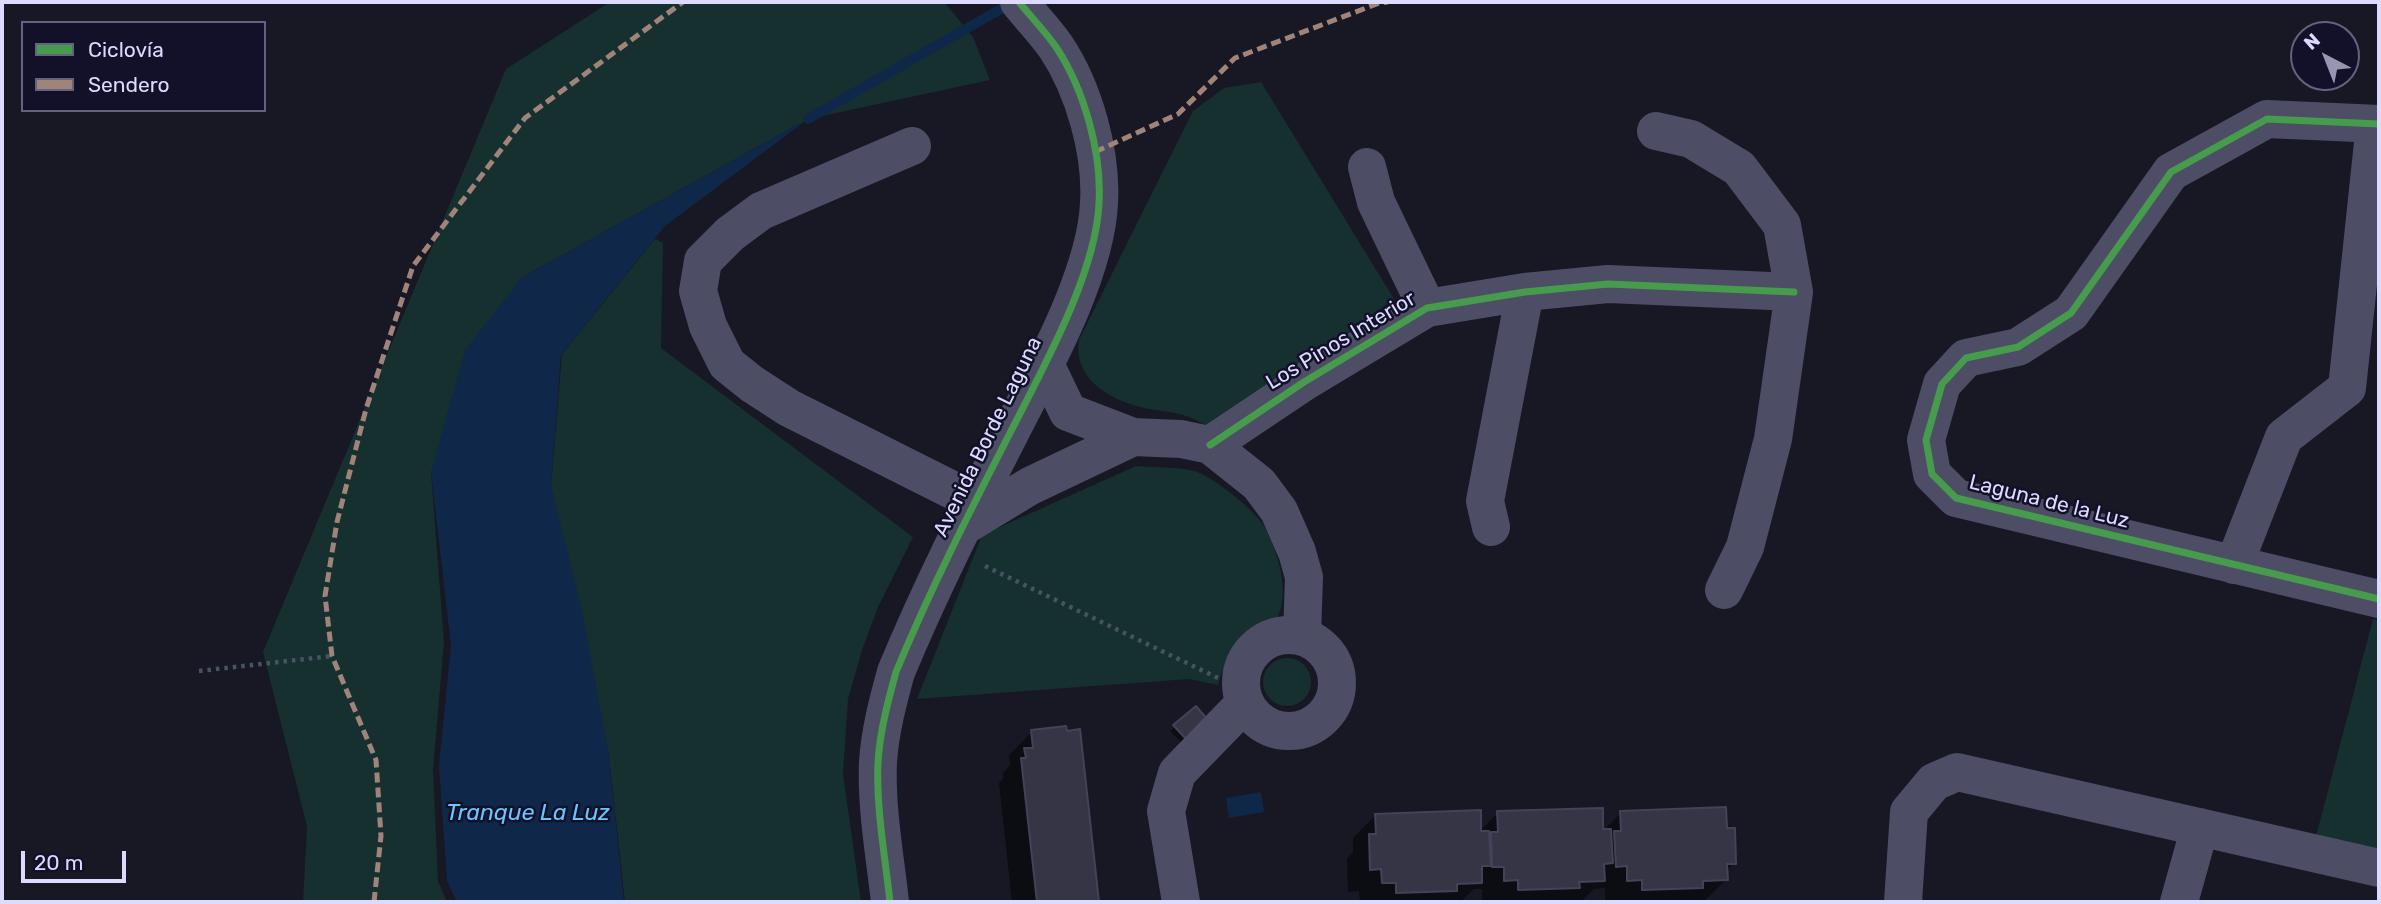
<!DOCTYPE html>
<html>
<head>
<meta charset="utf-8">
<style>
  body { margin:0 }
  #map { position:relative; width:2381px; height:904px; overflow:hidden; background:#181724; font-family:Rubik,sans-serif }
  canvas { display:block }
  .frame { position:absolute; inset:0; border:4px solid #dcdbff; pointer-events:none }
  .legend { position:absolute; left:21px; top:21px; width:245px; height:91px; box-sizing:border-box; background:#13112a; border:2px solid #63627f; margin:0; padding:9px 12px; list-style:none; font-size:21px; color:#dcdbff }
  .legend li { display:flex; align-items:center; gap:14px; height:35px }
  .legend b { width:35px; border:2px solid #63627f }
  .north { position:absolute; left:2290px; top:21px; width:70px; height:70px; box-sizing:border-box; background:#13112a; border:2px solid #63627f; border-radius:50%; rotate:318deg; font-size:19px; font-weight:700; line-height:28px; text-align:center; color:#dcdbff }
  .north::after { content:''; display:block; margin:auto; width:24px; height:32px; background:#9796b2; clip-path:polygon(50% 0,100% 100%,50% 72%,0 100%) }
  .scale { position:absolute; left:21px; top:851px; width:105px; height:32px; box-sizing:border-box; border:4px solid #dcdbff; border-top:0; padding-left:9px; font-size:21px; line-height:24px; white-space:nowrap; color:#dcdbff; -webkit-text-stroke:5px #13112a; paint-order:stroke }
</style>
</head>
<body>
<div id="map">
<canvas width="2381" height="904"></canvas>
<div class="frame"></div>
<ul class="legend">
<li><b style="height:9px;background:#469c4c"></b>Ciclovía</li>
<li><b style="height:9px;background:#a18479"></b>Sendero</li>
</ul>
<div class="north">N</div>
<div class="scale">20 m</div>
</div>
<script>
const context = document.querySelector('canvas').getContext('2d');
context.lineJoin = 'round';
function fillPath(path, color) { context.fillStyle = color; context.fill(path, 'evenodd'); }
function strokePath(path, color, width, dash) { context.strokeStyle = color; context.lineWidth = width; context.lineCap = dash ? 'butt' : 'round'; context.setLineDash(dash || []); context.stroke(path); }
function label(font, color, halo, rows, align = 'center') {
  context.font = font + ' Rubik,sans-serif'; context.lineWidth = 5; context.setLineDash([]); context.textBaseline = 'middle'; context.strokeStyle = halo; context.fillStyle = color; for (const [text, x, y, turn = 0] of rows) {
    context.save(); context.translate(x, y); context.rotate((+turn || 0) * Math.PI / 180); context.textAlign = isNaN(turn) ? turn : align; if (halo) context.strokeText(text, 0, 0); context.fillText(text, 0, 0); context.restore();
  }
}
const green = new Path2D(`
  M610,2H944L973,37L990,80L808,119L521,278L431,472L444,642L433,770L438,881L447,902H303L307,826L263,652L506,69Z
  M1261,82L1394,299L1301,367L1208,426C1200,422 1191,417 1183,415C1170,411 1157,411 1144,408C1111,400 1073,380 1079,340L1193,111L1224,88Z
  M655,239L663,243L661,348L913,537L878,607L862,650L848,699L843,774L861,902H625L609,756L551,486L562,354Z
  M1136,466C1154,468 1184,466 1200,473C1217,481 1251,507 1262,523C1277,546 1292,595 1276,620C1273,625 1264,628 1259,632C1238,645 1224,660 1218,685L1189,679L917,699L982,535Z
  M2373,619L2379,620V856L2315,840Z
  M1263 682a24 24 0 1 1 48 0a24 24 0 1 1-48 0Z`);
const water = new Path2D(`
  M808,119L665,226L561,355L551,486L582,610L609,756L624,902H457L447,881L439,765L451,646L431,472L465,350L521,278Z
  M1261,792L1264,812L1229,818L1226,798Z`);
const shadow = new Path2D(`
  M1202,724L1181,742L1170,731L1175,727Z
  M1079,731L1097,902H1012L999,783L1003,779V773L1010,765L1009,755L1032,732Z
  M1498,813L1602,832L1621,813L1725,830L1734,863L1726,871V880L1703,902H1605V888L1594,889L1581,902H1482V889H1474L1460,902H1360L1359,891L1348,892L1347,858L1353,852V838L1376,815L1480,831Z`);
const stream = new Path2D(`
  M808,119L1013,2`);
const building = new Path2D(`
  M1196,706L1208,720L1186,739L1173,725Z
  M1066,726L1067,731L1080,729L1099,902H1037L1021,758H1026L1024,748H1033L1031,730Z
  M1726,807L1727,828H1735L1736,864H1727L1728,880L1703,881V888L1642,890V880L1627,881V866L1616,867L1614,831H1621L1620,811Z
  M1603,808V829H1611L1613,863L1604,864L1605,881L1579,882L1580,888L1518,890V880L1504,881V867H1492L1491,832H1498L1497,811Z
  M1481,810V831H1489L1491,866H1482V883L1457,884V891L1396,893V883H1382L1381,869L1370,870L1369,834H1376L1375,814Z`);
const path = new Path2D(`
  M985,566L1220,679
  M199,671L332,656`);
const minor = new Path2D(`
  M2379,124L2267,119L2171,172L2071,313L2018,347L1966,358L1942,384L1926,440L1932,474L1956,498L2379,599
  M1656,131L1691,139L1739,168L1782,225L1794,292L1773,439L1745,547L1724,590
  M912,146L761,211L730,234L703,261L698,291L708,326L727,364L752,384L789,408L976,502
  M1367,167L1376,202L1427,308
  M1045,364L1068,412L1133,437L1181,439L1210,445L1259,484L1279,511L1297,552L1304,577L1302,636
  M1210,445L1304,382L1427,308L1525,292L1608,284L1794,292
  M964,526L1030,486L1133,437
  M1491,527L1485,501L1525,292
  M2234,565L2284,437L2347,388L2375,124
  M1241 683a48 48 0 1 1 96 0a48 48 0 1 1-96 0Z
  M890,902C885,856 876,808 878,762C880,731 888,701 896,672C930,590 970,511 1010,433C1042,370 1096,274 1099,203C1102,153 1084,89 1056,47C1045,31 1031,17 1019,2
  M1181,902L1166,811L1177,773L1244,704
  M1903,902L1909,812L1934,782L1957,772L2379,868
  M2179,902L2200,827`);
const quiet = new Path2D(`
  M1095,152L1178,114L1235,58L1379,3L1388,2
  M374,902L381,836L376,760L332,656L325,596L337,522L366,409L413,266L525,118L683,2`);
const cycleway = new Path2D(`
  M2379,124L2267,119L2171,172L2071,313L2018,347L1966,358L1942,384L1926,440L1932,474L1956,498L2379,599
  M1210,445L1304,382L1427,308L1525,292L1608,284L1794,292
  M890,902C885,856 876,808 878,762C880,731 888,701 896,672C930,590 970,511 1010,433C1042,370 1096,274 1099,203C1102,153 1084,89 1056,47C1045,31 1031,17 1019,2`);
const streetNames = [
  ["Los Pinos Interior",1341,341,-31],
  ["Avenida Borde Laguna",988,437,-64],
  ["Laguna de la Luz",2049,502,14]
];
const waterNames = [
  ["Tranque La Luz",528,813]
];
fillPath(green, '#15302e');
fillPath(water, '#0f2849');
fillPath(shadow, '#0007');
strokePath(stream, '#0f2849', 10);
fillPath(building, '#363546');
strokePath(building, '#454258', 2);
strokePath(path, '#465360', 4.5, [3.5, 5]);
strokePath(minor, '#4d4d65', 38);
strokePath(quiet, '#a18479', 5, [10, 5]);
strokePath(cycleway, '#469c4c', 7);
label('21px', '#dcdbff', '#13112a', streetNames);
label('italic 23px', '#6ac6fd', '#13112a', waterNames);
</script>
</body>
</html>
